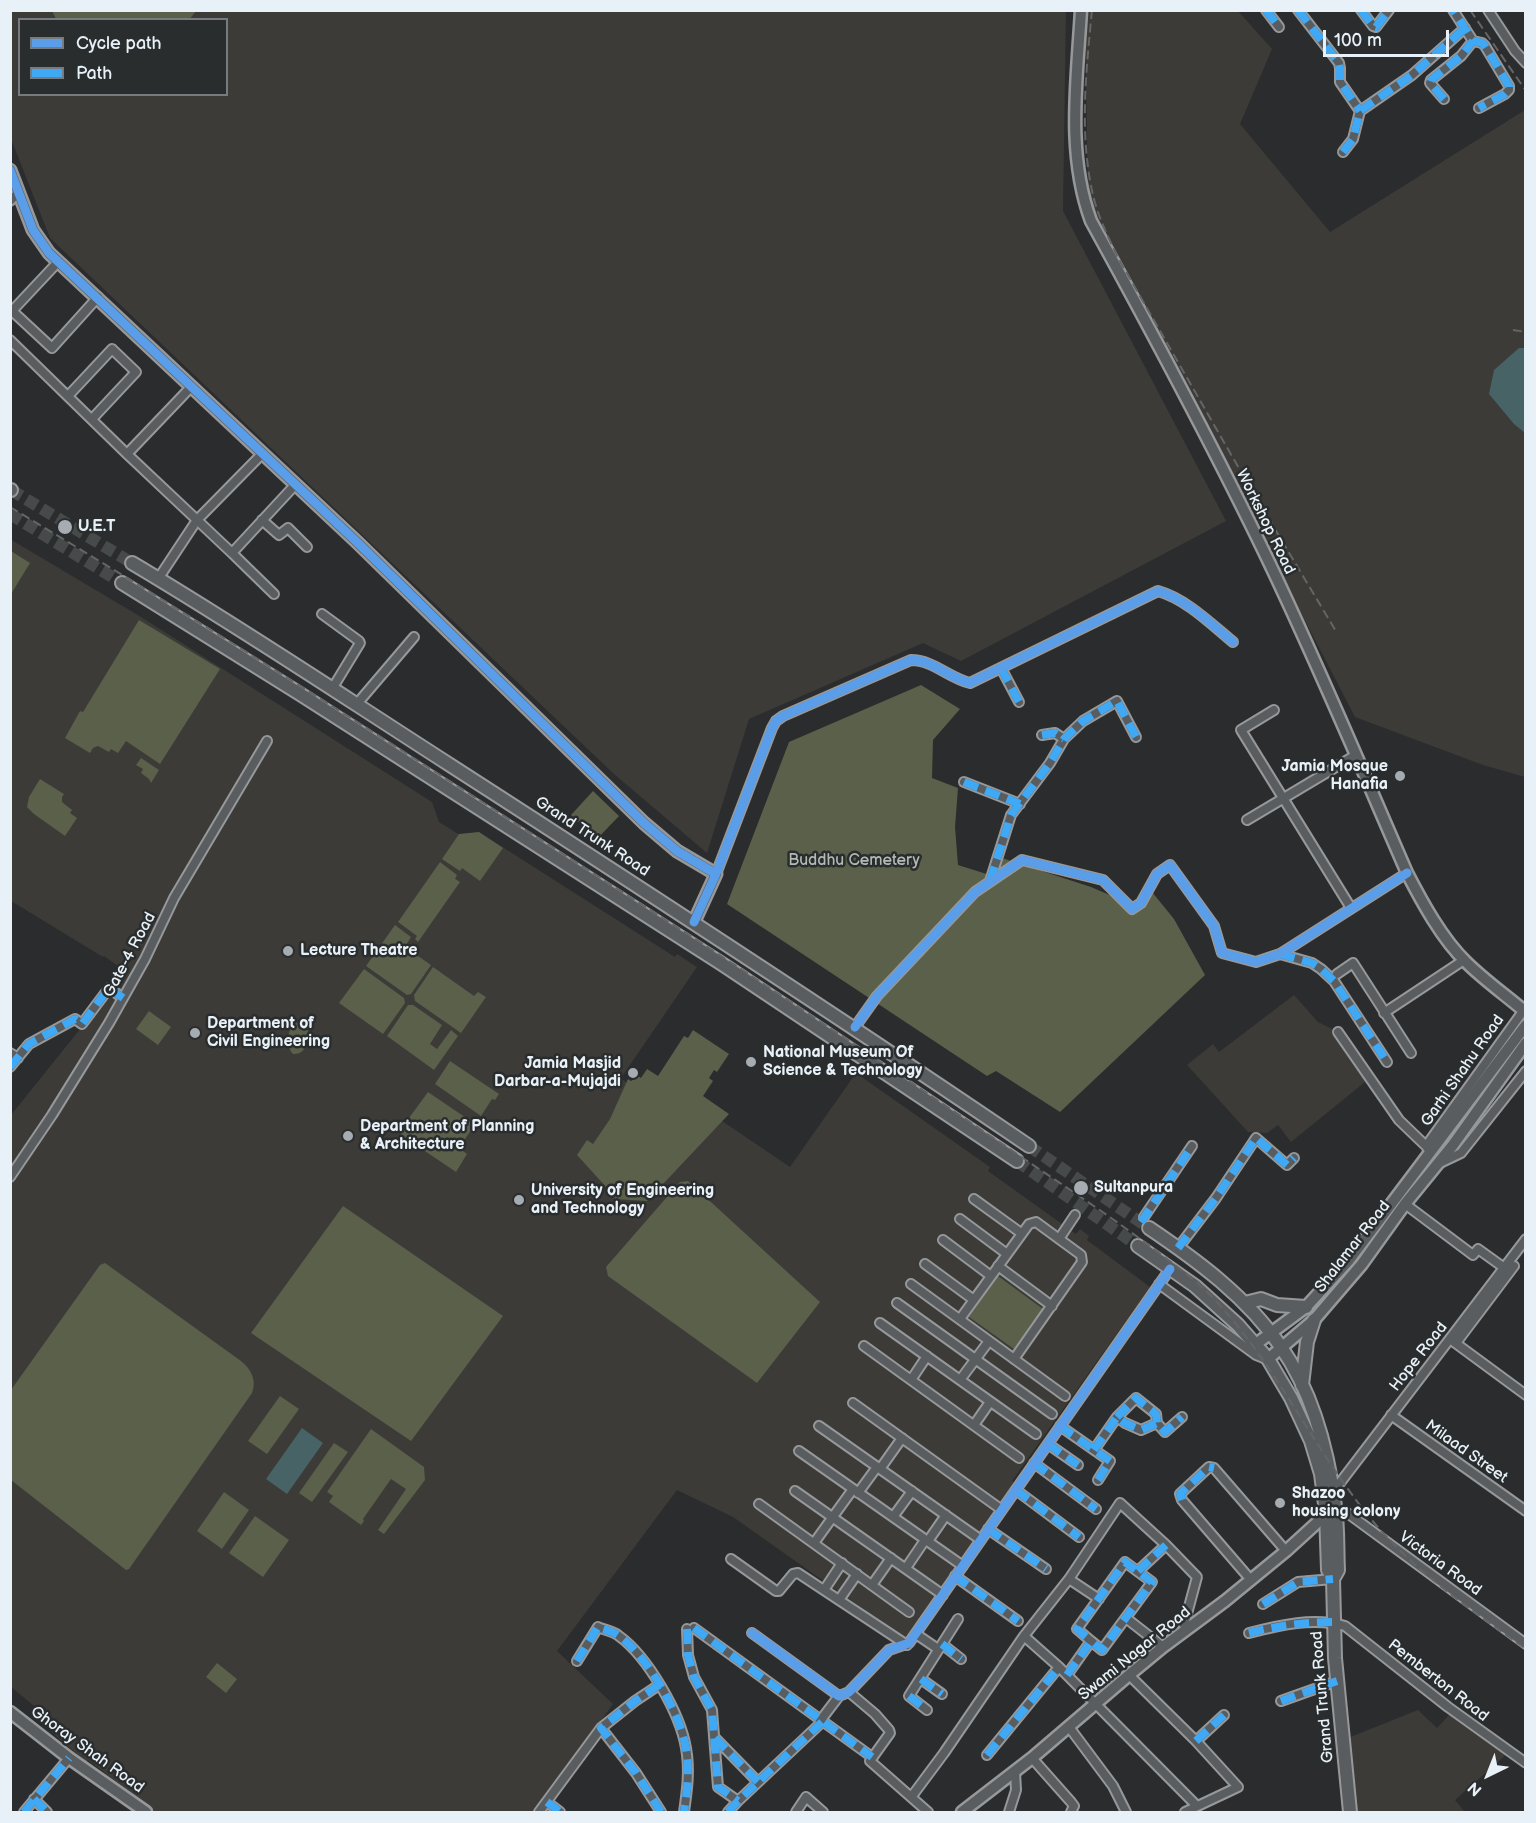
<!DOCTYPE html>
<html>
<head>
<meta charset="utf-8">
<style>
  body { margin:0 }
  #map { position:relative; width:1536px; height:1823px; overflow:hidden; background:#2b2c2d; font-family:"Balsamiq Sans",sans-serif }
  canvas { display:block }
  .frame { position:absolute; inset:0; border:12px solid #e8f1f8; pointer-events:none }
  .legend { position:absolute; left:18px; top:18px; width:210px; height:78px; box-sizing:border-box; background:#2a2d2e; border:2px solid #767b7f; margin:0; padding:8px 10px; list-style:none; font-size:18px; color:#e8f1f8 }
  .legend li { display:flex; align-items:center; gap:12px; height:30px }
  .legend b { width:30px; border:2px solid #767b7f }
  .north { position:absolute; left:1458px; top:1745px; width:60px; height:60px; -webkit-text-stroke:4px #2a2d2e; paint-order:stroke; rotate:223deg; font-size:16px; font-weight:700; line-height:24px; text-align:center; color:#e8f1f8 }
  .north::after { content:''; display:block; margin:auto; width:21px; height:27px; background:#e8f1f8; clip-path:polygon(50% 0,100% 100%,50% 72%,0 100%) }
  .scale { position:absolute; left:1323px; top:30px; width:126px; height:27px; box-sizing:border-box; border:3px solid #e8f1f8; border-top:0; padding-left:8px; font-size:18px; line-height:21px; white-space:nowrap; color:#e8f1f8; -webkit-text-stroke:4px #2a2d2e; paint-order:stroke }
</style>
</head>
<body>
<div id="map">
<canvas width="1536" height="1823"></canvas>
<div class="frame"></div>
<ul class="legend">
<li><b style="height:8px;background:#5a9eea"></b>Cycle path</li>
<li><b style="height:8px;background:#3fa9f5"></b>Path</li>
</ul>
<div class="north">N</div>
<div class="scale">100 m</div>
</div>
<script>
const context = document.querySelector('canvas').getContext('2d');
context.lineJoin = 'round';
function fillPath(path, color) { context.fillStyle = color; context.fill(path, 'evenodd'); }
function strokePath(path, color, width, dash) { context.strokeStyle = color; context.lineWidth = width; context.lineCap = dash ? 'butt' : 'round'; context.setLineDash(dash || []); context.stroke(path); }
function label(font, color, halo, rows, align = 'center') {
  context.font = font + ' "Balsamiq Sans",sans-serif'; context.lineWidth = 5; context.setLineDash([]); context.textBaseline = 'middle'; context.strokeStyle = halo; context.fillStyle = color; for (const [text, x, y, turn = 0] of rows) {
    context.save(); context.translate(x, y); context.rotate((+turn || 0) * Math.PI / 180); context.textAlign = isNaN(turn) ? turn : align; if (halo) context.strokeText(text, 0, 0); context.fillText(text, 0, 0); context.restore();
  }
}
const built = new Path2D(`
  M11,11H52L56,19L20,20V94H226V20L189,19L196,11H1066L1063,211L1226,521L961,661L923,643L749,719L707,853L614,774L50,238L11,139Z
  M1085,11H1238L1272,49L1240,124L1330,232L1525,110V777L1483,765L1355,717L1088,202Z
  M10,539L141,617L432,802L439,822L460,835L479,832L675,957L677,954L697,967L621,1078L630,1086L660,1079L790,1167L856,1073L990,1167L988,1171L1076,1234L1080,1229L1089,1236L1087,1240L1150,1287L1012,1481L1016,1485L907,1640L733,1517L677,1490L557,1651L613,1704L535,1812H156L88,1760L86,1762L49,1730L55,1723L11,1687V1115L126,972L104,956L103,957L11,901Z
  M1294,995L1318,1022L1338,1032L1370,1078L1291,1142L1278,1125L1267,1133L1248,1132L1187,1065L1213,1044L1219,1052Z
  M1418,1710L1437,1728L1452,1712L1508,1753L1455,1800L1465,1812H1350L1343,1740Z`);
const green = new Path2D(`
  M52,11H196L189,20L56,19Z
  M11,551L30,563L11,594Z
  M139,620L220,669L160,764L126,741L118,753L111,749L109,752L98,746L93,748L90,753L65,738L80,711L83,712Z
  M921,685L960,709L933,740L932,778L958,788L955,827L958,865L993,876L999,857L1091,887L1135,906L1148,887L1174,919L1205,975L1060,1112L996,1071L987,1076L727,904L789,742Z
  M141,758L159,770L151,783L149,779L141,773L143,769L136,765Z
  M40,779L64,794L62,797V802L72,810L70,813L77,818L65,836L34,814L27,807L29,797Z
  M593,791L619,816L597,839L571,815Z
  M479,832L503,848L480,881L462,868L460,871L442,859L459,834Z
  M440,862L457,875L455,879L460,882L418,942L415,939L417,936L398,922Z
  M395,925L411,937L405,947L431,965L411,994L407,995L366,966Z
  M433,967L474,996L478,992L486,997L461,1033L415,1001L414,995Z
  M364,969L404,998L405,1003L383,1034L339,1003Z
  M408,1005H413L442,1025L430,1044L437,1049L451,1030L458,1036L434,1070L387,1036Z
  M149,1011L171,1027L158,1045L136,1029Z
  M299,1021L305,1023C312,1035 308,1055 293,1054C284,1043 287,1028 299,1021Z
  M693,1030L729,1054L717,1072L714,1070L709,1078L713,1081L703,1096L729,1114L647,1201L615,1199L613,1193L607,1188L577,1155L587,1140L593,1144L610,1119L628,1079L631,1081L638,1076L641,1078L647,1069L658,1076L684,1036L688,1038Z
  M450,1061L499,1094L495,1100L492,1099L481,1116L435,1084Z
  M428,1092L475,1124L459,1148L467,1154L456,1172L401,1135V1129Z
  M688,1181L820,1302L757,1383L608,1276L606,1267L680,1182Z
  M343,1206L503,1316L411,1441L251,1333Z
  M105,1263L241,1361C251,1369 257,1380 252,1393L129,1569L126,1570L11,1480V1390L100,1265Z
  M998,1276L1043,1309L1014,1349L969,1317Z
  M280,1396L299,1409L267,1454L248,1441Z
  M371,1429L424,1467L425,1480L384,1534L378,1530L406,1489L391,1479L363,1519L364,1521L361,1525L329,1502L333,1496L327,1492Z
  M334,1443L348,1452L312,1502L299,1493Z
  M224,1492L249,1510L222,1549L197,1531Z
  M255,1516L289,1540L263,1577L229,1553Z
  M217,1663L237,1679L226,1693L206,1677Z`);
const water = new Path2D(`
  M1519,348H1525V433L1514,424L1489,394L1494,370Z
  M302,1428L323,1443L287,1494L266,1479Z`);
const streetTunnel = new Path2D(`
  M1075,1215L1081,1206`);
const primaryTunnel = new Path2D(`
  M11,490L132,563
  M10,514L122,583
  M1029,1146L1149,1228
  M1017,1161L1138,1246`);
const street = new Path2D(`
  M1266,10L1279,27
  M1298,10L1339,63L1340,68V82L1360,111
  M1361,10L1373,26L1376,27L1389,10
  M1488,10L1515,51L1526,63
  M1473,41L1482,43L1485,46L1509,86V90L1505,94L1479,108
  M1444,99L1430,83L1431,80L1461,56L1473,41L1453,10
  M1343,152L1353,139L1360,111L1412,75L1465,28
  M10,201L19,192
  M10,309L52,348L98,297
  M12,311L58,262
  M10,340L127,454L197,520L158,579
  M68,396L112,349L136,372L92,419
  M127,454L191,387
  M262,454L197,520L232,553L295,485
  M262,520L279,535L288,528L307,547
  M232,553L274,594
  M322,614L359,641L360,643L332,689
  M1001,668L1019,702
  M356,705L414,637
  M1274,710L1241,730L1351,908
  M1042,735L1055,733L1064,739
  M964,782L1020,804
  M1247,820L1356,755
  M716,874L772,728L776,721L783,716L911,660C933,660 949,678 970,683L1158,591C1186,599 1210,623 1233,642
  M990,881L1011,815L1050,763L1064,739L1083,721L1117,701L1136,737
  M1280,954L1312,963L1321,969L1334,981L1387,1062
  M1337,974L1353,963L1411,1053
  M1384,1013L1464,960
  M855,1027L877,996L975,892L1022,860L1103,880L1132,909L1141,903L1157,874L1170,865L1214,926L1222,953L1256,962L1280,954L1407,873
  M1338,1032L1399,1120L1426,1146
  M10,1053L18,1058
  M10,1067L29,1044L75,1019L82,1024L109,988L123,998
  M1430,1152L1426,1146L1526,1007
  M1440,1163L1461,1153L1526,1071
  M10,1177L52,1115L109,1023L145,959L174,898L267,741
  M974,1199L1021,1233
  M1405,1204L1473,1255L1478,1249L1503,1267
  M1144,1217L1192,1146
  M960,1219L1007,1254
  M1059,1239L1075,1215
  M943,1240L991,1276
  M1178,1248L1216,1198L1256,1138L1287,1165L1294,1158
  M925,1264L974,1300
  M998,1266L1052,1306
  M911,1284L1065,1396
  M1159,1284L1256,1355L1266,1359
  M897,1303L1052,1414
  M960,1319L1029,1224L1036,1222L1081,1255L1082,1262L1014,1359
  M880,1323L1036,1434
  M1454,1342L1526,1395
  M1456,1343L1514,1266
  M864,1346L1019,1458
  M911,1380L927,1356
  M960,1380L989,1341
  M853,1403L1002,1510
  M1391,1415L1526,1511
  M1117,1417L1136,1398L1156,1414L1157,1423
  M974,1425L990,1402
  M819,1426L981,1540
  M1060,1426L1110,1461L1098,1480
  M1048,1444L1078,1465
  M1094,1450L1117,1417L1125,1423L1141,1430L1157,1423L1165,1432L1182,1417
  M799,1451L963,1566
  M1034,1463L1096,1509
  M880,1469L902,1438
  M1016,1490L1079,1537
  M795,1491L943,1595
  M1333,1492L1526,1239
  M858,1493L877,1467
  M759,1504L909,1612
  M1335,1511L1346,1512L1526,1644
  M893,1517L912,1491
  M988,1529L1046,1569
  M928,1541L946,1515
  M814,1543L853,1489
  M731,1559L776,1591H779L793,1574L798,1573L907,1645
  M906,1568L925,1540
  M1138,1571L1166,1545
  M955,1576L1018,1621
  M1069,1579L1099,1599
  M1251,1580L1182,1500L1180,1494L1209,1467L1214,1468L1286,1551
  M872,1585L891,1558
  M824,1590L842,1563
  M839,1600L857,1574
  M1263,1604L1298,1582L1333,1579
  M1126,1618L1163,1647
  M694,1628L872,1757
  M687,1629L688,1655L694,1677L712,1710L718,1787L738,1801
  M752,1633L839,1696L849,1692L889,1650L909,1643L1170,1269
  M1249,1633C1280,1625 1314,1617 1345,1626L1448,1707L1526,1763
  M916,1634L938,1649
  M1024,1636L1059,1667L1197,1806
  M942,1644L961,1659
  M577,1661L598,1627C604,1630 613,1631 619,1636C648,1657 680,1713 686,1748C690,1770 687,1791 684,1812
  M1067,1675L1091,1641L1102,1650L1152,1582L1125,1562L1077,1629L1091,1641
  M1129,1675L1196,1741L1238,1787L1185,1812
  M921,1679L942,1694
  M849,1692L875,1714L889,1730L890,1733L870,1761L928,1812
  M1281,1701L1337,1681
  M927,1710L909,1696L958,1619
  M820,1721L839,1696
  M1069,1727L1113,1786L1126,1812
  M601,1728L636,1773L661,1812
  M715,1738L758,1782
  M1196,1741L1224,1715
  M987,1755L1059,1667
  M1032,1758L1071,1802L1074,1806L1071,1812
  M912,1796L944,1753L1024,1636L1069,1579L1120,1503L1166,1545L1197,1577L1184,1625L1186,1630
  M34,1799L47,1812
  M547,1802L560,1812
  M24,1812L69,1758
  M539,1812L601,1728L635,1701L659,1685
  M728,1812L738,1801L822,1722
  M796,1812L806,1797L823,1812
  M1009,1812L1016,1790L1015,1772`);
const secondary = new Path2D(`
  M1081,10C1077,81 1066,153 1091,221C1152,332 1212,444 1267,558C1317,662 1361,767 1407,873C1422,902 1442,939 1466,962C1483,979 1504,994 1523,1010
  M10,170L33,230L49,253L358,543L644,823L677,851L716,874L694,922
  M1256,1344L1306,1307L1349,1260L1526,1025
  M1268,1359L1314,1320L1362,1264L1405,1204L1453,1145L1526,1043
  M10,1712L69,1758L146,1812
  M962,1812L1032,1758L1129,1675L1163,1647L1225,1601L1286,1551L1320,1520H1326`);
const primary = new Path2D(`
  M10,490H11
  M132,563C240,627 344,697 450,765C644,890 838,1016 1029,1146
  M122,583L300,694L722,964L1017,1161
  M1149,1228C1198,1261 1248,1298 1281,1347C1313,1393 1328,1452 1335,1506C1338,1527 1337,1549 1338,1570L1333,1579
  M1138,1246L1195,1286L1238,1325L1268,1359L1291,1398L1311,1441L1321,1474L1326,1512L1328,1570L1333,1579L1335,1658L1350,1812
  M1245,1303L1261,1299L1277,1305L1306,1307
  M1302,1385L1307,1342L1314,1320`);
const rail = new Path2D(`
  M1092,10C1086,73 1079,134 1093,195C1098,217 1108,236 1117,256L1248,484L1337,633
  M1470,10L1526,91
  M1513,330L1526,332
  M10,507C239,644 462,789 686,933C796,1005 905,1078 1014,1152C1067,1188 1121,1223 1172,1263C1187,1274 1202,1286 1215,1300C1277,1366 1314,1450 1371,1519C1415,1572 1471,1610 1526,1649`);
const quiet = new Path2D(`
  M1266,10L1279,27
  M1298,10L1339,63L1340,68V82L1360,111
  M1361,10L1373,26L1376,27L1389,10
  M1473,41L1482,43L1485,46L1509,86V90L1505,94L1479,108
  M1444,99L1430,83L1431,80L1461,56L1473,41L1453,10
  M1343,152L1353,139L1360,111L1412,75L1465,28
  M1001,668L1019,702
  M1042,735L1055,733L1064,739
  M964,782L1020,804
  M990,881L1011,815L1050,763L1064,739L1083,721L1117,701L1136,737
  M1280,954L1312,963L1321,969L1334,981L1387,1062
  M10,1067L29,1044L75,1019L82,1024L109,988L123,998
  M1141,1222L1192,1146
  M1178,1248L1216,1198L1256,1138L1287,1165L1294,1158
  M1117,1417L1136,1398L1156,1414L1157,1423
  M1060,1426L1110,1461L1098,1480
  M1048,1444L1078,1465
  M1094,1450L1117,1417L1125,1423L1141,1430L1157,1423L1165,1432L1182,1417
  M1034,1463L1096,1509
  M1016,1490L1079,1537
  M1182,1500L1180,1494L1209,1467L1214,1468
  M988,1529L1046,1569
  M1138,1571L1166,1545
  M955,1576L1018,1621
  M1263,1604L1298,1582L1333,1579
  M694,1628L872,1757
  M687,1629L688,1655L694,1677L712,1710L718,1787L738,1801
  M1249,1633C1278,1626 1304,1622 1334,1622
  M942,1644L961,1659
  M577,1661L598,1627C604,1630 613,1631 619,1636C648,1657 680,1713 686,1748C690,1770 687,1791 684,1812
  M1067,1675L1091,1641L1102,1650L1152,1582L1125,1562L1077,1629L1091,1641
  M921,1679L942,1694
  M659,1685L635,1701L601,1728L636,1773L661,1812
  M909,1696L927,1710
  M1281,1701L1337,1681
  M715,1738L758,1782
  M1196,1741L1224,1715
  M987,1755L1059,1667
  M34,1799L47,1812
  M547,1802L560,1812
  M24,1812L69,1758
  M728,1812L738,1801L822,1722`);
const cycleway = new Path2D(`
  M10,170L33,230L49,253L358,543L644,823L677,851L716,874L694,922
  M716,874L772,728L776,721L783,716L911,660C933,660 949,678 970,683L1158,591C1186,599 1210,623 1233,642
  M855,1027L877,996L975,892L1022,860L1103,880L1132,909L1141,903L1157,874L1170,865L1214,926L1222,953L1256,962L1280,954L1407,873
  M752,1633L839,1696L849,1692L889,1650L909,1643L1170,1269`);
const markers = [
  [65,527,8,"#a6acb1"],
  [1400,776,6,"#a6acb1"],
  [288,951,6,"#a6acb1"],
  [195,1033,6,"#a6acb1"],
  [751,1062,6,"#a6acb1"],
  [633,1073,6,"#a6acb1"],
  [348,1136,6,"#a6acb1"],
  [1081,1188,8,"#a6acb1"],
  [519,1200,6,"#a6acb1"],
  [1280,1503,6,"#a6acb1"]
];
const streetNames = [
  ["Workshop Road",1265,522,64],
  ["Grand Trunk Road",592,837,33],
  ["Gate-4 Road",130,955,-62],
  ["Garhi Shahu Road",1463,1071,-55],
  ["Shalamar Road",1353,1247,-52],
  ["Hope Road",1419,1357,-52],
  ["Milaad Street",1466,1452,35],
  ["Victoria Road",1440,1564,36],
  ["Swami Nagar Road",1135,1654,-39],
  ["Pemberton Road",1438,1681,38],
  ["Grand Trunk Road",1323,1697,-95],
  ["Ghoray Shah Road",87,1750,36]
];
const poiNames = [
  ["U.E.T",78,527],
  ["Jamia Mosque",1388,767,"right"],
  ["Hanafia",1388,785,"right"],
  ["Lecture Theatre",300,951],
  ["Department of",207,1024],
  ["Civil Engineering",207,1042],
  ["National Museum Of",763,1053],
  ["Science & Technology",763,1071],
  ["Jamia Masjid",621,1064,"right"],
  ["Darbar-a-Mujajdi",621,1082,"right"],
  ["Department of Planning",360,1127],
  ["& Architecture",360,1145],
  ["Sultanpura",1094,1188],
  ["University of Engineering",531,1191],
  ["and Technology",531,1209],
  ["Shazoo",1292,1494],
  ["housing colony",1292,1512]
];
const parkNames = [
  ["Buddhu Cemetery",854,861]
];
fillPath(built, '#3c3b38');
fillPath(green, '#5a604a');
fillPath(water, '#476365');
strokePath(streetTunnel, '#474a4b', 8, [8, 4]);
strokePath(primaryTunnel, '#474a4b', 12, [12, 6]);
strokePath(street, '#96989a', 12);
strokePath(secondary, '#96989a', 15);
strokePath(primary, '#96989a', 16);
strokePath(street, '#5a5d60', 8);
strokePath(secondary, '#5a5d60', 10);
strokePath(primary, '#5a5d60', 12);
strokePath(rail, '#636566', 2, [9, 4.5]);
strokePath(quiet, '#3fa9f5', 8, [15, 8]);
strokePath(cycleway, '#5a9eea', 9);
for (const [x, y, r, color] of markers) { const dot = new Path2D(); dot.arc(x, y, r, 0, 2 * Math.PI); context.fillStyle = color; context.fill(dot); strokePath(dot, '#2a2d2e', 2); }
label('16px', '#e8f1f8', '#2a2d2e', streetNames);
label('bold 16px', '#e8f1f8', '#2a2d2e', poiNames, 'left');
label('16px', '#b2bab4', '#2a2d2e', parkNames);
</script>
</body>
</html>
